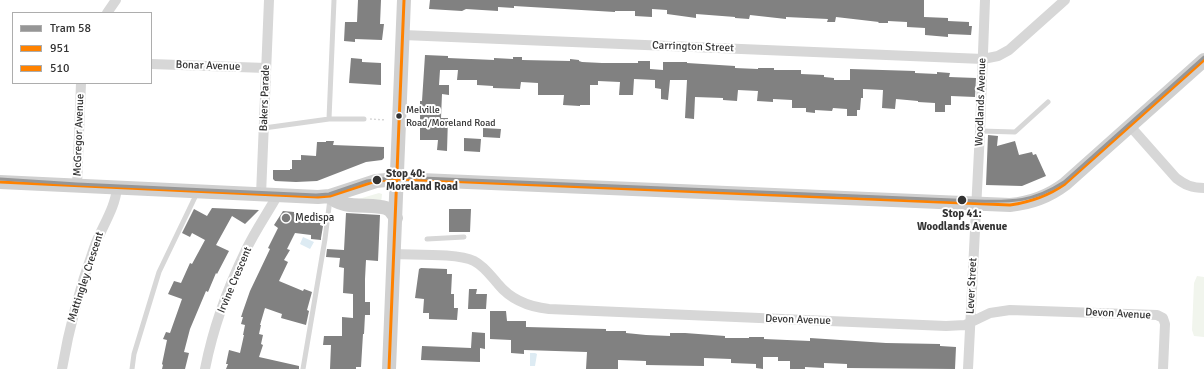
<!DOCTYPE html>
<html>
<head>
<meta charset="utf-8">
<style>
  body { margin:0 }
  #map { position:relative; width:1204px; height:369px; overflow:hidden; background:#fff; font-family:Signika,sans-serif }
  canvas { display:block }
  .legend { position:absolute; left:12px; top:12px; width:140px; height:72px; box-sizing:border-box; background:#fff; border:1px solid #adadad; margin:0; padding:5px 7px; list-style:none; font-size:12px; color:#333 }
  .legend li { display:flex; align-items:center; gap:8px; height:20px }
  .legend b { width:20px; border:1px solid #adadad }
</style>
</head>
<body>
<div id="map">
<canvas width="1204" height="369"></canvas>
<ul class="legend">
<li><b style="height:5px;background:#969696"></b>Tram 58</li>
<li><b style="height:5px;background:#ff8200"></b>951</li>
<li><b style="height:5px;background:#ff8200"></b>510</li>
</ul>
</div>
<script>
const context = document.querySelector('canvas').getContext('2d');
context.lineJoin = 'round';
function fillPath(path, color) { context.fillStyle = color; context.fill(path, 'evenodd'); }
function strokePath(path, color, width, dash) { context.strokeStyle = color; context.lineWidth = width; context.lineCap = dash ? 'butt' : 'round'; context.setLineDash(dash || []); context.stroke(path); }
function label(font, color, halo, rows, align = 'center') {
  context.font = font + ' Signika,sans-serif'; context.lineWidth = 4; context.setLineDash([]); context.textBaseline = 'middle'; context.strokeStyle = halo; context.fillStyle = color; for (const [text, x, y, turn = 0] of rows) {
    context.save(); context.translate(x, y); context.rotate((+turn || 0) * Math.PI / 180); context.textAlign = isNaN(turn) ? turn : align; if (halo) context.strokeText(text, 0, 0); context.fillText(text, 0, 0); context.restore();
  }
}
const green = new Path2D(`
  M379,193L382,194L381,204L352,201Z
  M1197,276L1204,277V337L1194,336L1192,330L1194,283Z`);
const water = new Path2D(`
  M303,237L314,242L310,249L300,244Z
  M530,353H535L537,354L535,366H530Z`);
const building = new Path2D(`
  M358,0H381L380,24H384L382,40L355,39V42L344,41L345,22H357Z
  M430,0H924V17L948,18V21L969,22V26H972L971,35L948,34V37L925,35V28L907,27V22L888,21V23H878L879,22L836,17L835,22H827L828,19L786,17V19L750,15L749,19L735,18V17L696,14V18L667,14V10L652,9V17L635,16V11H615V12L514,6V8L498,7V11L466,9L462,11L429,9Z
  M425,55L448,56V58L494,60V58L513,59V57H522V60L570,61V59L579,60V61L582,62L602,63H638V61H650V69L663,70V62H687V63L735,66V68L758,69V68H774V70H801V74L824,75V77L834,78V80H850V69L915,71V73L937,74V72L950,73L949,77L976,78L975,97L951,96V105H945V112H935V103L918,102V101L896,99L895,109L882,108L883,90L863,89V98H861L860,110H857V116H847V109L833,108L832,111L815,110V113L806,112V108H792V100L773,99V102L757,101L758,91L738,90L737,101L723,100V98L695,97L694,119L685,118L687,80H670L668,100L661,99V89L655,88V80L634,79L633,95H619L620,82L598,81V85H590V105H580V106L563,105L564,95H538V83L521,82L520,89L493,88V86L477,85V80H457L458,70H440L439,85H449V95L442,94L441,118H448L447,151L437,150L438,140H420V101H422Z
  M351,58L362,59V62L381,63V85L349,83Z
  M483,128L501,129L500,138L483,137Z
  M988,135L998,136L997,146L1015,141L1019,155L1032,152L1033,155L1036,154L1046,176L1022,186L986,185Z
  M464,138L481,139L480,152L464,151Z
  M326,141H334L333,145L384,147V158L382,160L366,162L317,181L296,182L275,181L273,179V170H290V169H292V160H301V155L316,156L317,142H326Z
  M212,208L259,210L245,224L232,216L216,245L229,251L217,274L216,273L208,292L206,291L190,329L184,352L189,353L185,369H162L163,365L162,364L167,340L163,339L166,332L170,333L182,299L168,294L174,281L181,283L190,263L192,264L205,240L192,233L190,237L182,233L194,209L207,216Z
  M449,209H471L470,232H449Z
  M283,211L294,212V214L321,218L320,225L323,226L321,238V240L311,239V235L295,233L287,249L290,250L284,260L288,262L279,281L303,291L304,289L312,292L307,310L309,311L306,325L281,318L282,314L265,308L260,325H261L259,334L263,335L261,344L263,345L259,357L299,366V369H226L228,364H226L229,350L240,353L244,335H243L245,325L241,324L243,317H241L243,311L250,291L270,249L268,248L278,228L274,225Z
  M346,213L380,215L378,261L366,260L365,279V302H370V315H365L364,334H363L361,367H356V369H330L331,345H323L324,336H342V317L353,318V294L343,293L344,268L339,267L340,258L326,257L327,249L344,250Z
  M421,268L447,269V274H452L451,294H454V308H458L457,320L429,319V313H423L424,299L415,298L419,269Z
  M469,289H477L476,294H487L486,309H468Z
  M490,311H506L507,321H526V327L606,329V331H626V333L646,335L670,336V333H685L725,336V338H749V337H764V339L810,341V338L886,343L940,344V346L956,347L955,369L847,368V364L824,363V368L805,367V369H790V361H778V357H763V369L756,368V364L731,363V359L704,358V366L646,365V361L618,360V369H586L587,352L524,350V354L511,353V340L490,339Z
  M472,332L485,333V349L480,348V362L421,360L422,346L471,348Z`);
const path = new Path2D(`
  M370,119L386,120`);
const lane = new Path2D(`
  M329,119L334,0
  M264,128L329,119H364
  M980,131L1015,132L1048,102
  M427,239L464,237
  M132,369L134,354L159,272L197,193
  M303,369L325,239L330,199`);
const street = new Path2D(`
  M107,13L116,0
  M403,35L983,59L998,56L1009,50L1065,0
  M151,64L266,68
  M1130,126L1176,178C1185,185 1192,188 1204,188
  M77,186L81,83
  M261,195L269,0
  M394,254C414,255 458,253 474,261C484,266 491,276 498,284C511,300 530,307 549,309L946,326L965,325L990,313L1010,310L1157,315L1163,318L1165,324L1163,369
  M62,369C69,328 80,287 94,248C101,228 115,209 117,188
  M205,369C213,328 228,287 246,250C255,231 267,214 277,196
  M968,369L980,131L985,0`);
const secondary = new Path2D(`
  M0,182L318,197L330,196L376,181L397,179L1010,205C1031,203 1048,197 1065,184L1204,60
  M330,196C340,210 372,203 386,208L390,210L396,218
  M389,369L404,0`);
const bus1 = new Path2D(`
  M0,182L318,197L330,196L376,181L397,179L1010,205C1031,202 1048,196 1065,184L1204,60`);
const bus2 = new Path2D(`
  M389,369L404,0`);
const tram1 = new Path2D(`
  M0,179L77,184L316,195L329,194L367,181L397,177L977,201C1013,202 1033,202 1064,182L1204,57`);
const markers = [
  [399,116,3.5,"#333"],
  [377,180,5,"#333"],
  [962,200,5,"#333"],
  [286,218,5,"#7a7a7a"]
];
const busNames = [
  ["Melville",406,110],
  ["Road/Moreland Road",406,123]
];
const streetNames = [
  ["Carrington Street",693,47,2],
  ["Bonar Avenue",208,66,2],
  ["Bakers Parade",265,98,-88],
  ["Woodlands Avenue",981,102,-88],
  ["McGregor Avenue",79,135,-88],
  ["Mattingley Crescent",86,277,-72],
  ["Irvine Crescent",235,280,-67],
  ["Lever Street",972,286,-87],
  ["Devon Avenue",1118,314,3],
  ["Devon Avenue",798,320,2]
];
const stopNames = [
  ["Stop 40:",386,174],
  ["Moreland Road",386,187],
  ["Stop 41:",962,214,"center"],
  ["Woodlands Avenue",962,227,"center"]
];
const poiNames = [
  ["Medispa",295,218]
];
fillPath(green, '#f1f5ed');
fillPath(water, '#ddebf3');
fillPath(building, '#818181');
strokePath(path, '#d6d6d6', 1.5, [2, 2]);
strokePath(lane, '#d7d7d7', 5);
strokePath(street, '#d7d7d7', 10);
strokePath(secondary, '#d0d0d0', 14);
strokePath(bus1, '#ff8200', 3);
strokePath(bus2, '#ff8200', 3);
strokePath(tram1, '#969696', 3);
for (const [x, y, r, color] of markers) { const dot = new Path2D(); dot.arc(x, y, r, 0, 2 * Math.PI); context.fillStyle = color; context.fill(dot); strokePath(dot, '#fff', 1.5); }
label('10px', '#333', '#fff', busNames, 'left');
label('11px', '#333', '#fff', streetNames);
label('bold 11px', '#333', '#fff', stopNames, 'left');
label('11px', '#333', '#fff', poiNames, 'left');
</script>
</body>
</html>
